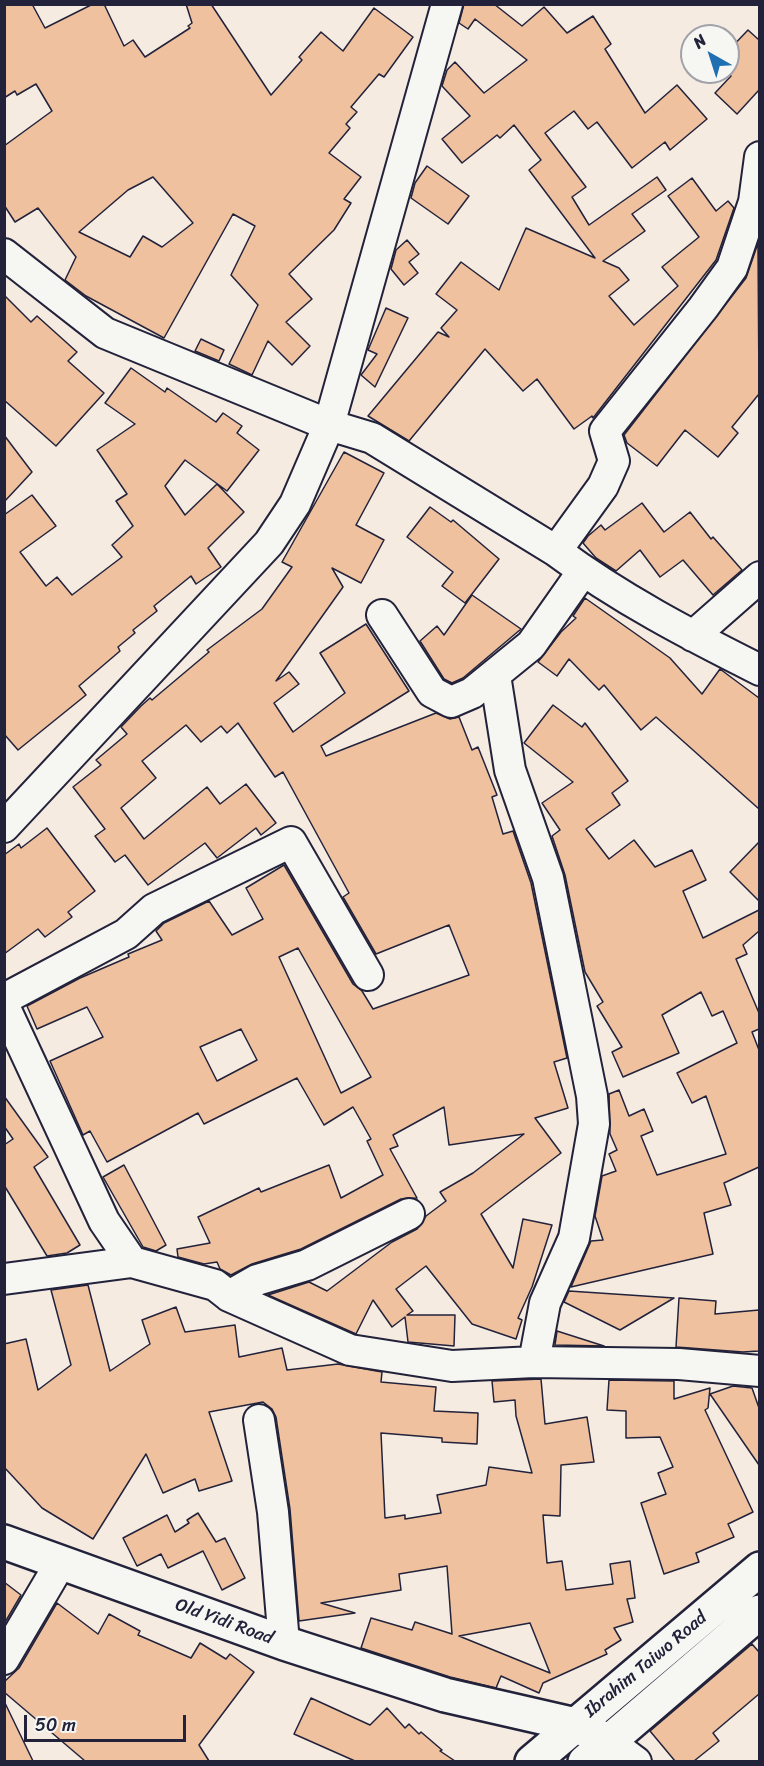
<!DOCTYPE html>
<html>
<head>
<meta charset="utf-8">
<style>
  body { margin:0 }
  #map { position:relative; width:764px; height:1766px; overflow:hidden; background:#f5ebe1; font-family:Sriracha,sans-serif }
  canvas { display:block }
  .frame { position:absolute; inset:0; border:6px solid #22223b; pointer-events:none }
  .north { position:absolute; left:680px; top:24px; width:60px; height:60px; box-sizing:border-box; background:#f6f6f2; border:2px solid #a1a1a9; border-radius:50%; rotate:321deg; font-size:16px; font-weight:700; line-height:24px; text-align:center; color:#22223b }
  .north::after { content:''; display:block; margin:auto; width:21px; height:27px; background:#1f6fb2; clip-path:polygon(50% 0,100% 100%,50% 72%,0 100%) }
  .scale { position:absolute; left:24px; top:1715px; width:162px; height:27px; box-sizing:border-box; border:3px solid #22223b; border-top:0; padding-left:8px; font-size:18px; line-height:21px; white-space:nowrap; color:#22223b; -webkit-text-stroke:4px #f6f6f2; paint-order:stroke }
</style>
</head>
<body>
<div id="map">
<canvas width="764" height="1766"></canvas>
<div class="frame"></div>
<div class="north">N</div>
<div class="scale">50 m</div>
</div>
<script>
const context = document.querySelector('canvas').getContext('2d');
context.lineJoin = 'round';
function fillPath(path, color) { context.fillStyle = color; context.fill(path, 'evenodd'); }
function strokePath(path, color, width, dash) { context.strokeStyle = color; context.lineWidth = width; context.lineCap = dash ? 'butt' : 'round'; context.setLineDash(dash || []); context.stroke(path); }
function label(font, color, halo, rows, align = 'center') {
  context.font = font + ' Sriracha,sans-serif'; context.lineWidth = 4.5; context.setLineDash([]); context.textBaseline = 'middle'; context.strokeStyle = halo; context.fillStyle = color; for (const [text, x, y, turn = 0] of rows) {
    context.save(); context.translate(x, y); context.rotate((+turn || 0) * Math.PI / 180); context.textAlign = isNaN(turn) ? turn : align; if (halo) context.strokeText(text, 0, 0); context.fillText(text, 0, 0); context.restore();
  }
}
const building = new Path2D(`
  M4,4H32L45,28L93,4H104L124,46L133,40L145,57L190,28L188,26L192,23L186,4H211L271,95L302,60L299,57L321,32L343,51L374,8L413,37L384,77L379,74L351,107L357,112L346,124L350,128L329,153L361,177L344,199L351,203L334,230L289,274L312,299L286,322L310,346L292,365L268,341L252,375L229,364L258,305L231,275L255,226L233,214L164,338L86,296L65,280L76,257L38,208L15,222L4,205V146L52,111L36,84L17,95L15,91L4,98ZM153,177L193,223L162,247L143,236L130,257L79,232L128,190Z
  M464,4H494L522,26L544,7L567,33L593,16L611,44L605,49L645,113L677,85L707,119L670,150L665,142L632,168L597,122L588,129L574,111L545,133L586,187L572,197L589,225L657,177L666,190L632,214L645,231L603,261L619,268L629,280L609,296L634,325L678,286L662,267L699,237L668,196L692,178L716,211L728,201L734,208L716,260L593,418L592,416L574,429L537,379L523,391L485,349L409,441L368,416L438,332L449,337L441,328L457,310L436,294L461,262L499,290L526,228L595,258L529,170L541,160L514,125L500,138L497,135L462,163L442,139L470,116L442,86L447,70L455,62L484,93L527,60L475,19L468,29L459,23Z
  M748,30L759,40V90L737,114L715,93L731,76L728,73V51Z
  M427,166L469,196L448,224L411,198L415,183Z
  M407,240L419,254L409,262L418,273L404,285L391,269L396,250Z
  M758,243L759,394L732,427L738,433L718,457L685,430L657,466L627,443L624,435L746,278Z
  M4,295L31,322L37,316L77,352L68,361L104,393L56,446L4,400Z
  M386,308L408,318L375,387L361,375L377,354L368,350Z
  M201,339L224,350L219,361L195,351Z
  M131,368L165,392L167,388L216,422L223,413L242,426L237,433L259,450L227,491L185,460L165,486L185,515L217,484L244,512L208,548L221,567L196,584L191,576L154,606L157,611L133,630L135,633L118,647L120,651L79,686L86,695L18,750L4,734V515L32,495L56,526L20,552L46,586L57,577L72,595L122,557L112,545L133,526L116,501L127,494L97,450L135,424L105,403Z
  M4,435L32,472L4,502Z
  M344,452L384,473L356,525L384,540L361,583L332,568L343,587L276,681L289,672L299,684L274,703L293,732L345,693L320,653L366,624L409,691L321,746L326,756L436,713L450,719L459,717L472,750L478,747L497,795L492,797L503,834L513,831L531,883L567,1058L554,1062L568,1108L535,1118L561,1153L481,1214L513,1268L523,1219L552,1225L532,1287L518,1318L522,1320L516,1339L472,1324L426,1266L396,1289L413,1311L407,1315H455L454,1346L408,1342L405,1317L392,1327L373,1300L356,1334L268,1295L309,1282L327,1291L392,1242L417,1229L426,1216L446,1201L440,1192L473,1173L524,1134L449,1145L444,1107L393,1135L398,1146L390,1149L417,1198L401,1199L301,1249L252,1264L231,1275L220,1269L217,1262L204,1264L178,1257L177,1249L210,1243L198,1217L259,1188L261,1192L329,1165L341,1198L383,1175L367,1141L371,1139L353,1107L324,1125L297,1078L204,1124L198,1113L107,1162L90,1131L83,1135L50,1061L103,1037L87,1007L37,1029L27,1006L80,978L129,957L128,954L162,940L156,931L164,923L209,901L232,935L263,919L246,888L284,865L353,984L362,991L373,1009L469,975L449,925L376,954L343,897L349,893L283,772L275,777L238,723L227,733L221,726L201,742L186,725L142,761L156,778L121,808L144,839L207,787L220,804L246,784L276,823L261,835L256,828L217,858L205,843L148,885L125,855L115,862L95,836L105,829L73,787L101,765L96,760L127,734L121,727L141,706L150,698L152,700L209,652L207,650L262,609L292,567L282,562ZM298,948L371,1077L341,1093L279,957ZM241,1029L257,1060L217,1081L200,1047Z
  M642,503L664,532L690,512L711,539L713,537L742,570L713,595L683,560L660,577L640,550L616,571L596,558L583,543L588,536L601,525L605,530Z
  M430,507L451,522L453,520L499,559L465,603L442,586L453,572L407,537Z
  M472,595L521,629L463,678L452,683L444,679L420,641L437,626L444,635Z
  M585,598L670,658L702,694L720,669L759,698V809L656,717L641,730L604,685L599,690L569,659L557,676L538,662L561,632L576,618L573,616Z
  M553,705L582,727L585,723L628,781L612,793L620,805L586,829L609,859L634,840L655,867L692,850L706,880L683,891L703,938L759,910V931L743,945L747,954L736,959L759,1013V1029L752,1032L759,1050V1167L724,1183L731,1205L704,1213L713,1254L571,1287L591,1241L603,1240L595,1216L602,1176L616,1171L609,1154L617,1150L610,1134L609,1094L619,1090L629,1116L644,1109L653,1131L641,1136L657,1175L726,1154L706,1096L692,1103L677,1073L737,1043L723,1011L712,1016L701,992L662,1015L679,1053L623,1077L612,1052L622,1047L597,1006L603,1002L585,972L565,875L552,836L560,830L542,803L573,782L524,743Z
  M47,828L95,891L68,912L72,917L45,937L38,929L4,954V855L19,844L21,848Z
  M759,842V901L730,872Z
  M4,1096L48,1157L34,1167L80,1245L67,1253L47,1256L4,1185V1145L13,1139L4,1126Z
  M124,1165L166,1245L156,1251L143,1247L103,1177Z
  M88,1285L110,1371L150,1344L142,1320L176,1307L185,1332L235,1325L239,1357L282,1348L287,1370L338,1364L382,1372L381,1382L436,1387L434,1411L478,1413L477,1444L442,1442V1438L381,1433L385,1518L405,1515V1519L441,1513L437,1495L486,1485L489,1467L532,1473L516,1416L515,1400L494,1402L492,1381L541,1379L545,1424L587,1417L594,1462L561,1465L560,1516L543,1515L547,1563L562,1561L566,1590L613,1584L610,1564L630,1561L635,1598L627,1599L633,1622L614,1628L621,1640L605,1650L607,1654L543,1683L539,1693L501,1676L496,1688L450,1677L361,1648L371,1618L412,1630L415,1622L452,1634L447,1566L399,1574L401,1590L321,1603L355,1613L299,1621L290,1509L276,1417L272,1409L263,1402L209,1412L232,1481L199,1491L195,1479L163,1493L146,1454L93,1539L42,1508L4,1467V1344L26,1339L38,1390L71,1365L51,1290ZM530,1623L550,1673L459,1636Z
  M569,1291L674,1298L620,1330L564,1302Z
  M679,1298L716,1301L715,1314L759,1310V1351L743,1352L676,1347Z
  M557,1331L604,1346L555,1345Z
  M609,1380L674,1381V1399L710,1388L708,1408L705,1410L753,1512L728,1524L734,1537L696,1553L699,1562L664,1574L641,1503L666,1494L658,1473L673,1467L660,1437L626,1438V1411L607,1410Z
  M733,1386L752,1388L759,1408V1465L710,1394Z
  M198,1513L216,1542L225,1538L245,1578L222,1590L203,1551L168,1568L161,1554L137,1566L123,1538L167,1515L175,1532L189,1523L187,1520Z
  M4,1582L21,1595L4,1624Z
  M57,1603L98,1634L109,1614L140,1631L138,1635L191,1658L200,1643L226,1659L230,1654L254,1672L199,1745L209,1761H85L4,1692V1682L19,1668Z
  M752,1644L759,1652V1694L713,1733L719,1741L694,1761H675L650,1731Z
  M311,1698L370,1725L387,1708L405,1728L409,1724L419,1734L421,1732L442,1750L440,1751L455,1761H355L294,1734Z
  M4,1701L33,1761H4Z`);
const minor = new Path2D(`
  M4,254L105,333L329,425L372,438L556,551C619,598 690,635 760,670
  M556,551L603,486L614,461L605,431L703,308L732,268L754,202L760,157
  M382,615L432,692L451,702L472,693L531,645L583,571
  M693,636L760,577
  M495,675L510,770L548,878L592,1096L594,1124L574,1238L545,1303L534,1362
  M4,827L269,543L295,504L329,425L447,4
  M4,999L126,934L154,909L291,842L368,975
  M4,1006L104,1221L132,1262L215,1285L229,1296L350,1350L452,1366L534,1362L679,1364L760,1371
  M4,1279L132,1262
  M229,1296L257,1280L307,1265L409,1214
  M259,1420L273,1512L284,1643
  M4,1659L61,1562
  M609,1742L636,1762`);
const major = new Path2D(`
  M4,1542L284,1643L445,1695L576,1725L609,1742
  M532,1762L760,1569
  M585,1762L760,1612`);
const streetNames = [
  ["Old Yidi Road",224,1622,20],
  ["Ibrahim Taiwo Road",646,1665,-40]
];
fillPath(building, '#efc19f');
strokePath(building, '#22223b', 1.5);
strokePath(minor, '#22223b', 34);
strokePath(major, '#22223b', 38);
strokePath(minor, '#f6f6f2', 30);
strokePath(major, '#f6f6f2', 33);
label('18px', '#22223b', '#f6f6f2', streetNames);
</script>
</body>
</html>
